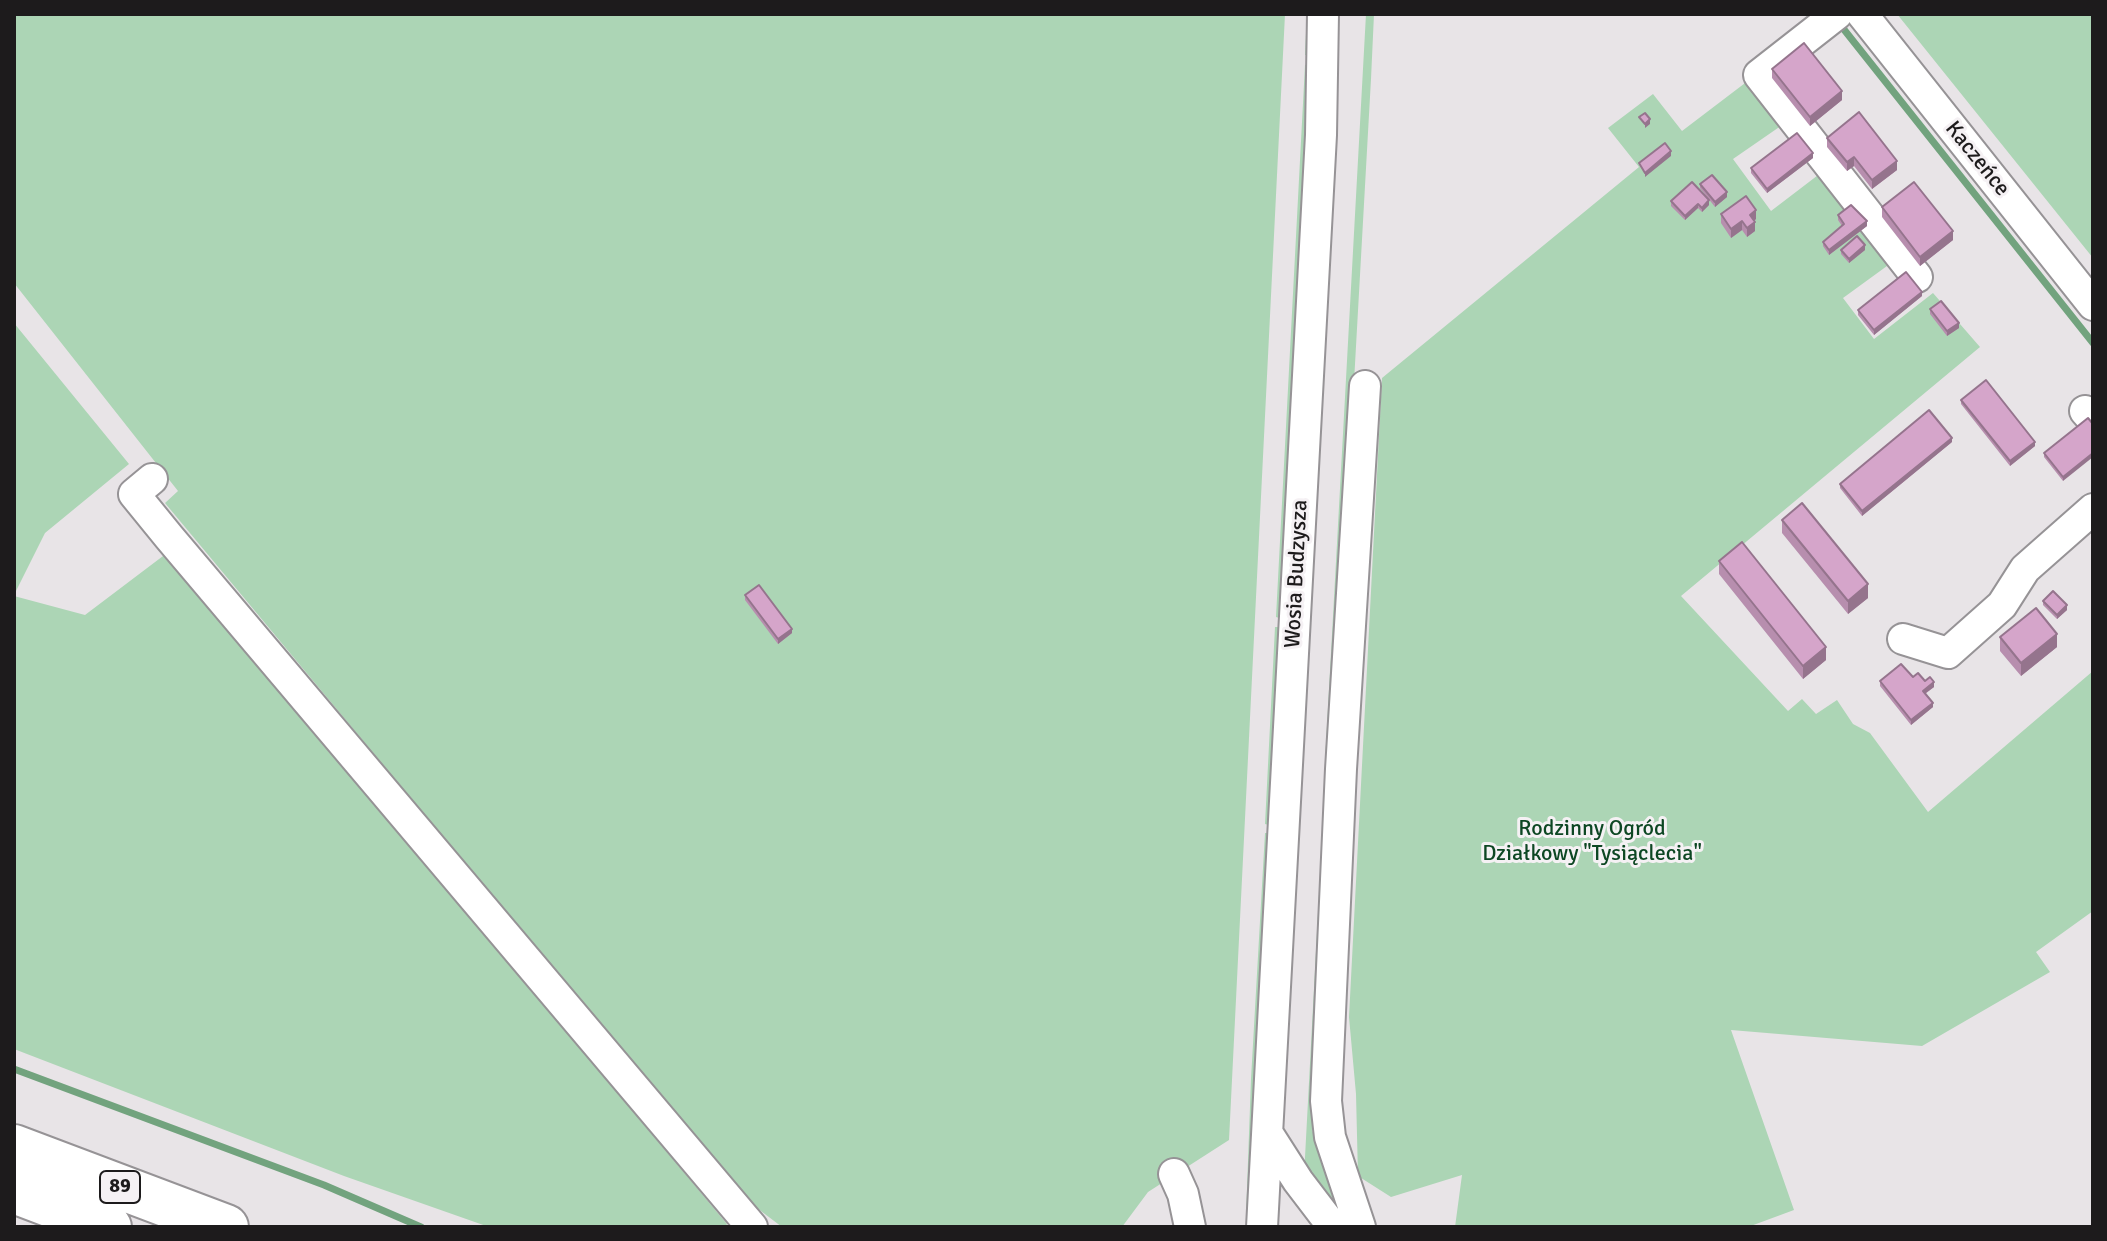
<!DOCTYPE html>
<html>
<head>
<meta charset="utf-8">
<style>
  body { margin:0 }
  #map { position:relative; width:2107px; height:1241px; overflow:hidden; background:#e8e4e7; font-family:Signika,sans-serif }
  canvas { display:block }
  .frame { position:absolute; inset:0; border:16px solid #1d1b1c; pointer-events:none }
</style>
</head>
<body>
<div id="map">
<canvas width="2107" height="1241"></canvas>
<div class="frame"></div>
</div>
<script>
const context = document.querySelector('canvas').getContext('2d');
context.lineJoin = 'round';
function fillPath(path, color) { context.fillStyle = color; context.fill(path, 'evenodd'); }
function strokePath(path, color, width, dash) { context.strokeStyle = color; context.lineWidth = width; context.lineCap = dash ? 'butt' : 'round'; context.setLineDash(dash || []); context.stroke(path); }
function label(font, color, halo, rows, align = 'center') {
  context.font = font + ' Signika,sans-serif'; context.lineWidth = 6; context.setLineDash([]); context.textBaseline = 'middle'; context.strokeStyle = halo; context.fillStyle = color; for (const [text, x, y, turn = 0] of rows) {
    context.save(); context.translate(x, y); context.rotate((+turn || 0) * Math.PI / 180); context.textAlign = isNaN(turn) ? turn : align; if (halo) context.strokeText(text, 0, 0); context.fillText(text, 0, 0); context.restore();
  }
}
const green = new Path2D(`
  M14,14H1285L1229,1140L1148,1192L1122,1227H782L753,1205L558,975L165,503L178,491L14,283Z
  M1307,14H1312L1250,1210L1246,1216L1251,1079L1265,833H1268L1269,825L1265,824L1275,627H1279V618L1276,617L1305,65L1308,64L1309,55H1305L1306,33H1310Z
  M1366,14H1374L1371,79L1312,1130L1350,1227H1338L1304,1176L1324,800H1327L1328,762H1325Z
  M1897,14H2093V258Z
  M1753,77L1788,121L1733,159L1771,211L1826,169L1898,258L1843,298L1874,339L1933,293L1980,347L1681,596L1788,711L1802,699L1816,714L1837,700L1853,724L1870,733L1928,812L2093,671V911L2036,952L2050,972L1922,1046L1731,1030L1794,1210L1748,1227H1455L1462,1175L1391,1197L1358,1176L1356,1094L1349,1017L1382,378L1639,167L1608,128L1653,94L1682,131Z
  M14,323L129,464L45,533L14,595Z
  M167,553L727,1224L725,1227H489L344,1176L14,1049V596L85,615Z`);
const stream = new Path2D(`
  M1838,22L2093,343
  M14,1069L324,1185L421,1227`);
const minor = new Path2D(`
  M1837,14L1759,75L1917,277
  M1862,14L2093,305
  M2085,411L2093,420
  M152,479L134,494L169,537L752,1227
  M1903,639L1948,653L2002,605L2025,569L2093,509
  M1268,1134L1298,1181L1327,1219L1329,1227
  M1174,1174L1183,1194L1190,1227
  M1262,1227L1321,135L1323,14
  M1360,1227L1330,1137L1326,1101L1341,769L1365,386`);
const highway = new Path2D(`
  M14,1147L226,1227
  M14,1191L109,1227`);
const wall = new Path2D(`
  M1772,69L1842,100L1810,126L1772,78Z
  M1827,138L1897,170L1872,189L1854,166L1847,171L1827,147Z
  M1813,158L1767,193L1751,173V168Z
  M1700,184L1727,197L1715,207L1700,188Z
  M1671,201L1709,205L1702,212L1698,208L1685,220L1671,206Z
  M1882,207L1953,240L1920,266L1882,217Z
  M1721,214L1756,219L1754,221L1755,231L1747,237L1742,230L1731,238L1721,223Z
  M1838,215L1867,226L1829,255L1823,246V242L1842,226L1838,220Z
  M1841,250H1865L1849,263L1841,254Z
  M1922,296L1874,335L1858,315V310Z
  M1930,309L1959,328L1947,336L1930,314Z
  M1961,400L2035,446L2010,466L1961,404Z
  M2088,418L2063,481L2044,457V453Z
  M1952,442L1862,516L1840,488V484Z
  M1782,520L1868,598L1848,614L1782,533Z
  M1719,561L1826,660L1803,679L1719,574Z
  M745,595L792,633L778,644L745,600Z
  M2043,601L2067,610L2057,619L2043,605Z
  M2000,637L2057,647L2021,676L2000,651Z
  M1913,677L1925,681L1934,687L1925,694L1933,707L1911,725L1880,686V681Z`);
const shadedWall = new Path2D(`
  M1842,91V100L1810,126V117Z
  M1650,119V124L1645,128V124Z
  M1671,151V156L1645,177V173Z
  M1813,153V158L1767,193V189Z
  M1854,157V166L1847,171V162Z
  M1897,161V170L1872,189V180Z
  M1727,192V197L1715,207V202Z
  M1709,200V205L1702,212V208Z
  M1698,204V208L1685,220V216Z
  M1756,210V219L1750,224V215Z
  M1742,221V230L1731,238V229Z
  M1867,221V226L1829,255V250Z
  M1755,222V231L1747,237V228Z
  M1953,231V240L1920,266V257Z
  M1865,245V250L1849,263V259Z
  M1922,292V296L1874,335V330Z
  M1959,323V328L1947,336V331Z
  M1952,438V442L1862,516V511Z
  M2035,442V446L2010,466V461Z
  M2093,453V457L2063,481V477Z
  M1868,584V598L1848,614V601Z
  M2067,605V610L2057,619V615Z
  M792,629V633L778,644V639Z
  M2057,634V647L2021,676V663Z
  M1826,647V660L1803,679V666Z
  M1934,682V687L1923,695V691Z
  M1933,703V707L1911,725V720Z`);
const building = new Path2D(`
  M1804,43L1842,91L1810,117L1772,69Z
  M1859,112L1897,161L1872,180L1854,157L1847,162L1827,138Z
  M1645,113L1650,119L1645,124L1639,117Z
  M1797,133L1813,153L1767,189L1751,168Z
  M1665,143L1671,151L1645,173L1639,163Z
  M1712,175L1727,192L1715,202L1700,184Z
  M1692,182L1709,200L1702,208L1698,204L1685,216L1671,201Z
  M1914,182L1953,231L1920,257L1882,207Z
  M1746,196L1756,210L1750,215L1755,222L1747,228L1742,221L1731,229L1721,214Z
  M1851,205L1867,221L1829,250L1823,242L1844,224L1838,215Z
  M1857,236L1865,245L1849,259L1841,250Z
  M1906,272L1922,292L1874,330L1858,310Z
  M1941,301L1959,323L1947,331L1930,309Z
  M1986,380L2035,442L2010,461L1961,400Z
  M1929,410L1952,438L1862,511L1840,484Z
  M2088,418L2093,424V453L2063,477L2044,453Z
  M1802,503L1868,584L1848,601L1782,520Z
  M1742,542L1826,647L1803,666L1719,561Z
  M759,585L792,629L778,639L745,595Z
  M2053,591L2067,605L2057,615L2043,601Z
  M2036,608L2057,634L2021,663L2000,637Z
  M1901,664L1913,677L1918,673L1925,681L1930,677L1934,682L1923,691L1933,703L1911,720L1880,681Z`);
const shields = [
  [120,1187,40]
];
const shieldNames = [
  ["89",120,1187]
];
const streetNames = [
  ["Kaczeńce",1977,159,51],
  ["Wosia Budzysza",1297,574,-87]
];
const parkNames = [
  ["Rodzinny Ogród",1592,829],
  ["Działkowy \"Tysiąclecia\"",1592,854]
];
fillPath(green, '#acd5b5');
strokePath(stream, '#72a37e', 7);
strokePath(minor, '#969396', 34);
strokePath(highway, '#969396', 48);
strokePath(minor, '#fff', 30);
strokePath(highway, '#fff', 44);
fillPath(wall, '#b78eae');
fillPath(shadedWall, '#95748d');
fillPath(building, '#d5a5ca');
strokePath(building, '#95748d', 2);
for (const [x, y, w] of shields) { const box = new Path2D(); box.roundRect(x - w / 2, y - 16, w, 32, 6); context.fillStyle = '#f5f1f4'; context.fill(box); strokePath(box, '#1d1b1c', 2); }
label('bold 20px', '#1d1b1c', null, shieldNames);
label('22px', '#1d1b1c', '#f5f1f4', streetNames);
label('22px', '#0d4723', '#f5f1f4', parkNames);
</script>
</body>
</html>
